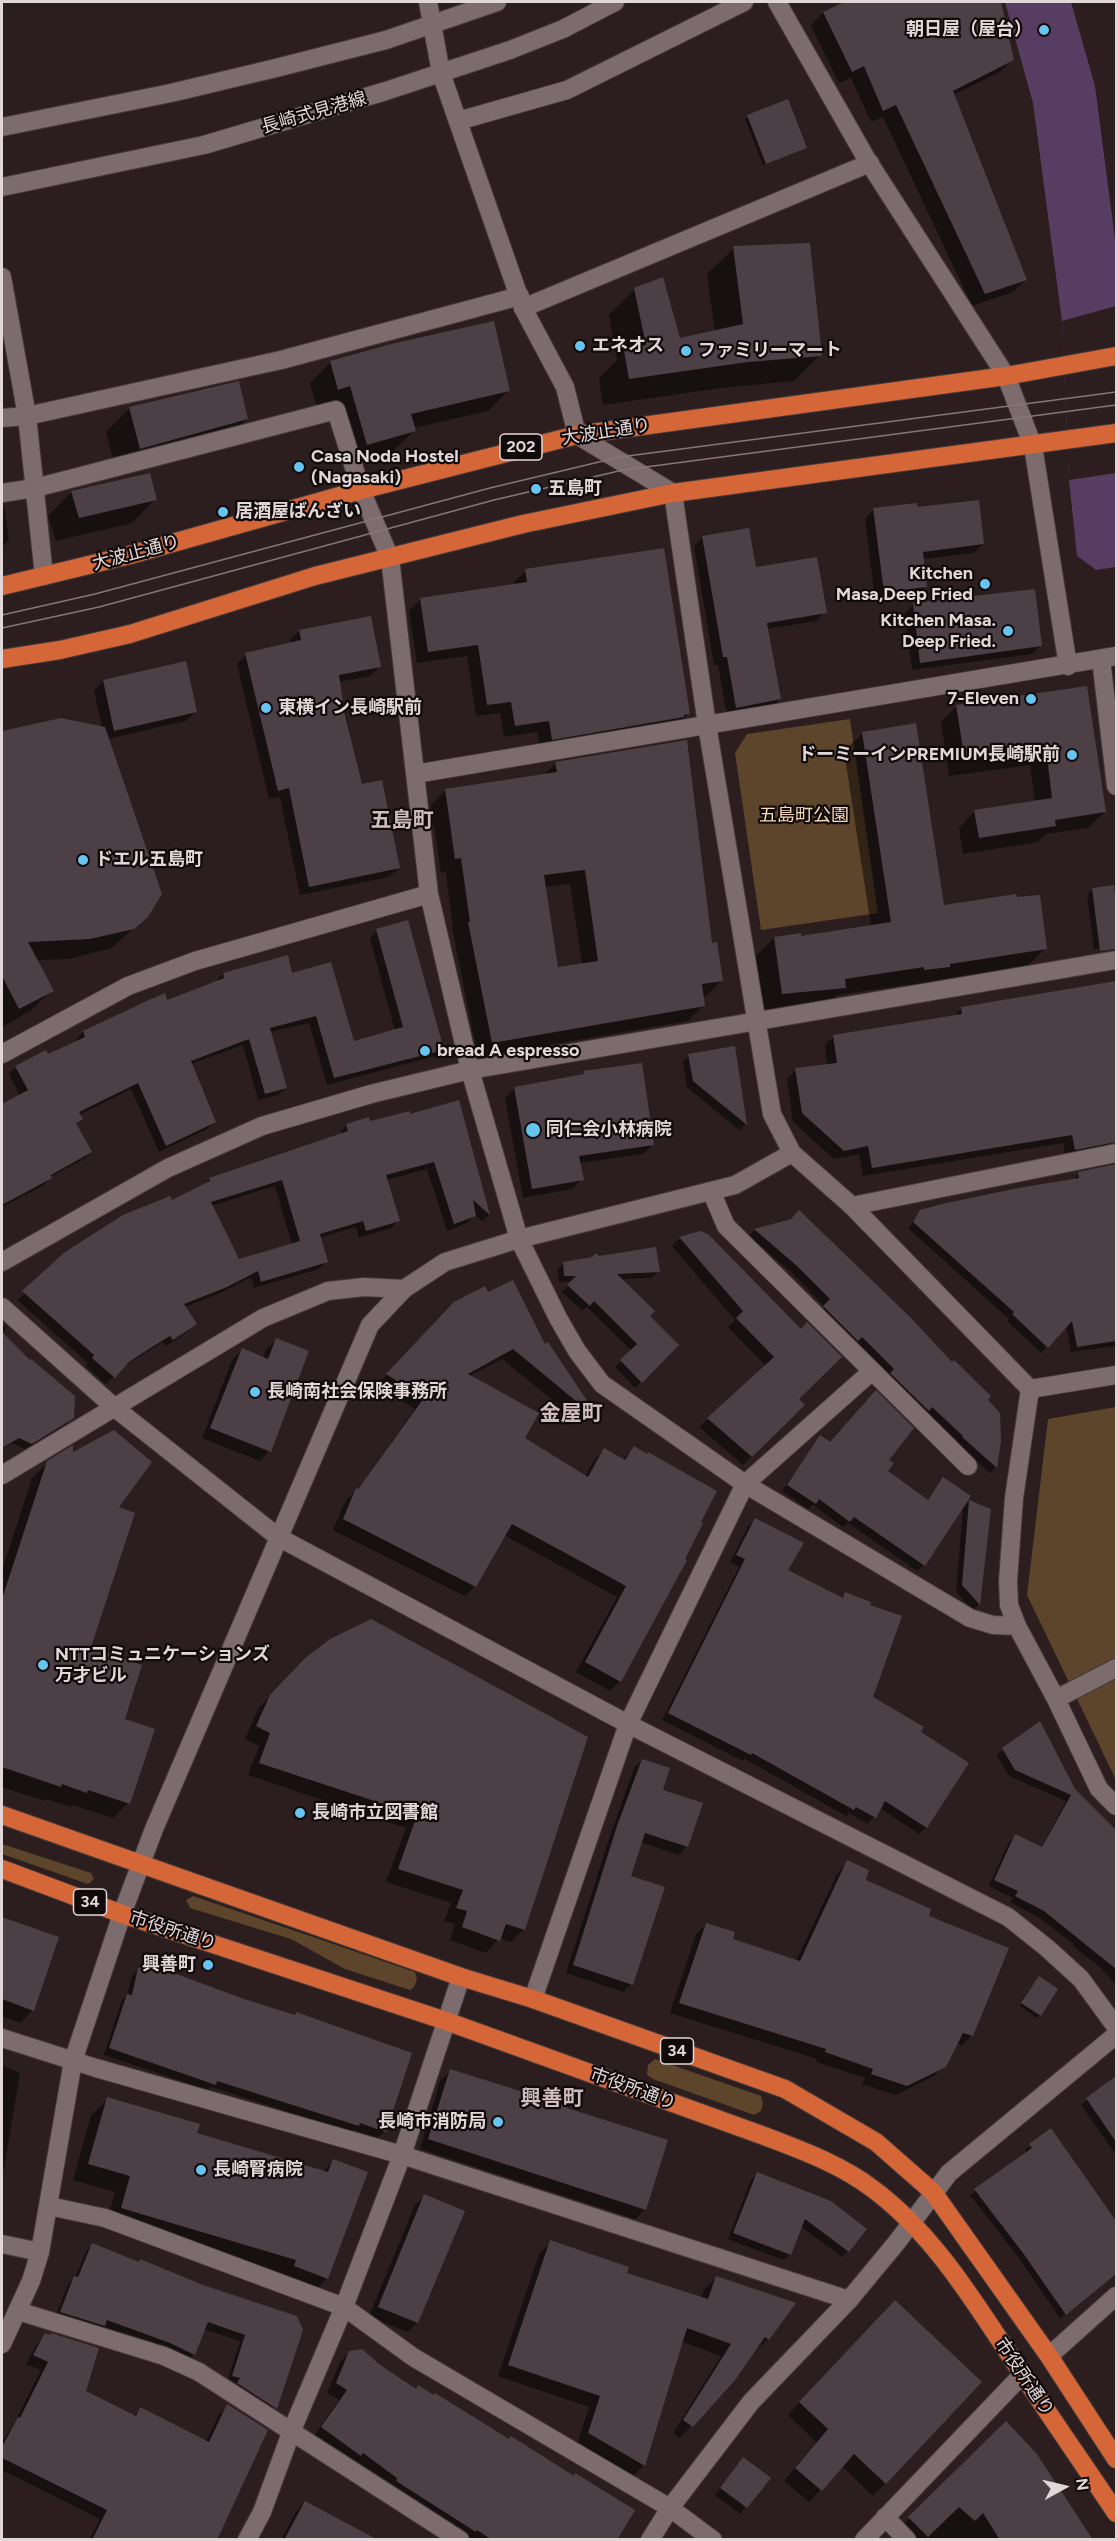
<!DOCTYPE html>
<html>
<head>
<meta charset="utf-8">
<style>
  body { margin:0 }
  #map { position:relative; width:1118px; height:2541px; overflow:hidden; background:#2c1e1f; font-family:Figtree,sans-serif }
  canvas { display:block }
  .frame { position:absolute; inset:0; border:3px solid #e1d7d8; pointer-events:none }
  .north { position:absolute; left:1034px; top:2457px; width:60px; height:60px; -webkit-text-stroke:4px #100a0b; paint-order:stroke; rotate:82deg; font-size:16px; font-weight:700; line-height:24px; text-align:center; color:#e1d7d8 }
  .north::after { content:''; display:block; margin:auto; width:21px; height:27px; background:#e1d7d8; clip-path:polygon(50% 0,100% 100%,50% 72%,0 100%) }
</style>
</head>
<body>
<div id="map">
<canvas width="1118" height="2541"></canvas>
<div class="frame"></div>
<div class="north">N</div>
</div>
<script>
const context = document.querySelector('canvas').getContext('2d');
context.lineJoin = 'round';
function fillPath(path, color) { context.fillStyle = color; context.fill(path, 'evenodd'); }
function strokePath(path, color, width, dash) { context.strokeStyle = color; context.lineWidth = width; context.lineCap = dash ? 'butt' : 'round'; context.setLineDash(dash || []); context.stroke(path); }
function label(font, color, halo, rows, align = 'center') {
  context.font = font + ' Figtree,"Noto Sans JP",sans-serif'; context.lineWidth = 4.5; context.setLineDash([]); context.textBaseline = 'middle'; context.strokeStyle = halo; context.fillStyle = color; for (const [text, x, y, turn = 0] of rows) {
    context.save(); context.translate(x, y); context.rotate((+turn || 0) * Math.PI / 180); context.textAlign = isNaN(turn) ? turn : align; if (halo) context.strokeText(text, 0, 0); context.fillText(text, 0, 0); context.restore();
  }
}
const green = new Path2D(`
  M850,719L878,913L761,930L735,753L747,734Z
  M1116,1407V1780L1027,1595L1048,1419Z
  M2,1844L91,1873L94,1879L88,1884L2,1854Z
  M193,1896L415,1972L417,1979L414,1987L410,1990L345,1969L291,1939L190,1908L186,1900Z
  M655,2059L761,2096L763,2104L761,2111L754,2115L653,2079L647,2075L648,2065Z`);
const water = new Path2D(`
  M1005,2H1071L1095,86L1116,247V567L1096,570L1077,556L1069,480L1062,321L1033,103Z`);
const pier = new Path2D(`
  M1116,306V473L1069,480L1062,321Z`);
const shadow = new Path2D(`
  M848,2H999L1013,59L1000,72L953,95L1025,280L1013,292L972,306L883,117L871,122L851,78L839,83L811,26L823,13Z
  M787,101L806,147L763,165L745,119Z
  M734,248L820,355L794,381L721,388L603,405L599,378L617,360L609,315L635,289L679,340L715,332L707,274Z
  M331,362L508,391L488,411L413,428L414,431L393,451L347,464L330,406L318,410L310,383Z
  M130,408L247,419L223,443L117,472L106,432Z
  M148,474L155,499L132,523L56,541L48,516L71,492Z
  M2,505L4,506L9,540L2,547Z
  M874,509H916L983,544L974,553L922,559L926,586L917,595L875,600L865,518Z
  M703,537L825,612L816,621L767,629L780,699L771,708L727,716L718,665H714L694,546Z
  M526,571L688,714L677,726L540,750L537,732L504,737L500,713L476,716L467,656L417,663L409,611L421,599L514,586V582Z
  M914,604L1041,645L1032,654L912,670L905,613Z
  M299,631L379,667L370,676L339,682L361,786L399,868L389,877L300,895L280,797L269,799L237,664L246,655L291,644L290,640Z
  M103,681L196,711L186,721L107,739L147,916L112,948L69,959L36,960L52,990L32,1010L2,1027V731L61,719L102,728L94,691Z
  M1086,687L1105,812L1088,828L1046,834L1038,842L963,854L959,828L975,811L1035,802L1030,765L949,776L941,722L957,706Z
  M863,733L942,906L1045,948L1027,967L934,981L931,984L906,988V985L837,995L826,1006L764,1012L756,956L774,938L800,937L871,926L844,751Z
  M556,763L711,944L721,981L706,996H702L703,1006L688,1021L478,1057L454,938L446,872L441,873L431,805L446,790L543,776ZM570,884L582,964L556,968L544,887Z
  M1112,887L1116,943L1113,947L1094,949L1087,895L1093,889Z
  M377,931L442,1049L435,1056L327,1085L309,1023L269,1032L285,1088L278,1095L258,1100L243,1045L191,1064L214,1122L207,1129L159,1152L131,1089L79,1115L81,1119L75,1124L91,1152L84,1159L50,1177L44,1185L2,1207V1106L20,1096L9,1074L16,1067L78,1042L76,1039L83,1032L216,981L223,974L291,975L353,1043L395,1031L370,938Z
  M1116,983V1131L1111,1132L1113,1141L1103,1151L1066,1158L1063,1143L863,1176L859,1154L834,1159L793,1122L787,1079L796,1070L827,1065L825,1045L834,1036L953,1017L962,1008Z
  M733,1048L745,1125L739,1130L687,1087L683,1062L689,1056Z
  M584,1072L653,1144L643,1154L579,1163L582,1179L572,1189L523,1198L505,1098L515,1088L580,1077Z
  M458,1102L489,1215L482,1221L475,1215L467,1223L447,1231L427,1169L386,1180L398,1221L391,1228L359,1238L356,1227L319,1238L326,1262L319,1269L254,1288L251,1277L218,1294L184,1307L195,1324L188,1331L166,1346L163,1342L132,1361L122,1368L106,1384L86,1366L88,1363L17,1300L47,1278L171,1202L203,1186L210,1179L340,1136V1133L347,1125L409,1115ZM275,1186L292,1245L239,1261L211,1206Z
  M1116,1166V1346L1071,1352L1066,1325L1041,1353L1007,1321L1009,1319L908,1228L921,1211L1073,1180L1079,1173Z
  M755,1230L952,1364L986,1399L996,1467L990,1473L957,1444L818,1314L825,1307L791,1272L749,1236Z
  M680,1238L800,1331L797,1399L803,1405L743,1465L699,1427L766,1366L728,1327L735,1320L672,1246Z
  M564,1263L658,1272L652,1278L620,1279L648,1316L677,1345L635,1388L615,1367L632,1351L587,1307L582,1311L562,1292L572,1281L559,1282L557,1270Z
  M487,1294L544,1346L590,1407L577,1420L502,1359L469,1376L523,1438L585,1477L594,1460L604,1450L622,1460L634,1448L698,1522L620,1681L610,1691L576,1672L617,1597L504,1535L475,1586L465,1596L333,1530L346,1500L357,1490L415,1409L377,1385L455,1304Z
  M2,1324L6,1328L2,1333Z
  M2,1336L30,1362L73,1418L66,1424L25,1449L12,1443L2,1449Z
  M276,1340L269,1451L260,1461L202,1438L232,1360L242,1350L263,1358L266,1350Z
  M820,1437L830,1444L886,1460V1471L927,1501L943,1479L924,1565L917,1571L848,1523L843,1527L813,1505L808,1509L782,1491Z
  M71,1454L117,1508L89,1648L123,1720L128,1803L113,1818L73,1805L71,1807L47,1799L45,1801L2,1787V1571L32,1478L48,1462Z
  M969,1501L979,1604L973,1610L956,1592L963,1508Z
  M755,1520L786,1571L841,1599L845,1594L872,1698L919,1733L926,1827L919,1834L880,1808L868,1824L849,1813L846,1816L745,1759L743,1761L662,1720L739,1567L730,1562L748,1527Z
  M291,1674L524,1929L511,1942L499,1938L486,1953L450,1940L455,1924L444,1921L451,1903L386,1882L406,1828L248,1775L259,1746L245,1739L258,1709Z
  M1003,1749L1073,1789L1116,1833V1985L1101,1968L1073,1946L1074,1944L1038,1917L1010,1902L1013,1898L989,1886L1009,1842L1015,1836L1041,1848L1066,1801L1009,1776L997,1755Z
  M642,1760L661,1791L687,1846L679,1855L641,1842L629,1877L631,1984L623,1992L566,1973L610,1836L634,1768Z
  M848,1862L864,1880L927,1916L972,2035L962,2045L956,2043L944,2066L934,2076L896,2095L862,2084L865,2078L816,2062L817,2059L670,2013L696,1934L706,1924L731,1940L796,1961L838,1872Z
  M2,1919L57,1938L33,2010L20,2023L2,2016Z
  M139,1969L243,2000L385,2131L378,2138L354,2130L351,2132L211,2087L208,2090L104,2055L121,2002L127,1995L132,1976Z
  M1037,1981L1040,2015L1037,2018L1020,2006Z
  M2,2065L20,2073L2,2180Z
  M450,2071L565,2109L645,2209L635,2219L420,2149L440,2081Z
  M1116,2078V2155L1081,2105Z
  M108,2099L196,2134L323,2172L333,2161L327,2278L311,2295L106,2224L115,2192L73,2180L91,2115Z
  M1051,2130L1116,2223V2263L1110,2268L1114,2274L1060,2318L1019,2258L970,2195L1027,2154L1025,2150Z
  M758,2174L848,2251L842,2257L800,2226L790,2254L783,2260L728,2239L751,2180Z
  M425,2196L463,2211L417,2323L407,2332L369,2316L415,2205Z
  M551,2242L625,2274L701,2298L704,2290L716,2278L768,2339L756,2350L755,2349L734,2379L680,2438L673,2433L721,2356L682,2342L644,2465L632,2477L577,2445L589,2407L498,2376L539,2254Z
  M92,2245L202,2287L296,2317L275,2408L270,2414L232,2390L235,2384L227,2382L240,2341L204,2329L194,2354L188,2360L164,2349L103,2327L98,2332L55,2318L68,2284L75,2278L86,2251Z
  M882,2314L980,2382L873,2496L842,2466L809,2502L784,2481L816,2442L788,2415Z
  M46,2335L84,2392L133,2416L140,2409L206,2442L219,2414L228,2406L215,2540H89L100,2519L2,2470V2443L15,2422L41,2370L26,2364L37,2344Z
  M349,2352L616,2540H456L313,2437L339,2400L327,2393L340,2362Z
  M1006,2423L1092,2540H913L901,2527Z
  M737,2465L768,2478L740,2514L715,2495Z
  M305,2502L375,2540H281L296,2512Z`);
const building = new Path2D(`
  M844,2H1001L1014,60L953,91L1027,280L985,294L896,105L883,111L864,66L852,72L823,12Z
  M788,99L807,148L766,164L747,115Z
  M810,243L822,356L748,362L629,379L624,351L646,345L634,288L663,277L680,338L743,324L733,246Z
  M494,321L510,391L411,414L416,431L367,445L350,386L338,390L330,361L391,344Z
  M239,381L248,419L140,449L129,407Z
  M150,473L157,500L79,518L71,491Z
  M979,500L984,544L923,552L927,587L884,592L873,508L917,503V507Z
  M749,528L756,567L817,557L827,613L767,623L781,699L736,708L727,657H723L702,536Z
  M664,548L690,714L684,715V717L552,740L549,721L515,726L511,702L487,705L478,645L428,652L420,598L527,582L525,569Z
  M1035,589L1042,646L920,663L913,603Z
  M371,616L381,667L339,675L345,715L362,784L382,780L400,868L309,887L289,788L278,791L245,653L301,640L299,630Z
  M186,661L197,712L114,731L103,680Z
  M1087,686L1106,812L1055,820L1056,826L979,838L974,810L1052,798L1046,749L965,761L956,705Z
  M61,718L105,727L162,894L148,917L134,929L90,939L28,942L54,991L19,1009L2,976V731Z
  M916,723L944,905L1016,894L1017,897L1040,895L1047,949L950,964V967L924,970V967L845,979L846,988L782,994L774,937L801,933V936L891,922L862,732Z
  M687,740L712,943L717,942L723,981L702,984L705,1006L492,1043L468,922H470L461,858L455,859L445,789L557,772L555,762ZM585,870L598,961L558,967L544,875Z
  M1114,885L1116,908V949L1100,951L1092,888Z
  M408,920L444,1050L334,1078L316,1016L270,1028L287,1088L265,1094L249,1039L191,1061L216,1122L166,1146L138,1083L79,1112L83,1119L76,1123L92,1152L51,1175L52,1178L2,1205V1104L28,1090L15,1066L46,1050L48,1054L85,1037L83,1031L151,999L165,993L167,1000L224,978L223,973L288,955L292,973L331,962L354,1041L403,1027L376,929Z
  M1116,981V1142L1075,1150L1072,1135L872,1168L868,1146L844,1151L802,1113L795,1068L837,1063L833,1035L962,1014L961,1007Z
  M735,1046L747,1125L693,1081L688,1054Z
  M642,1063L654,1145L579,1156L584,1180L532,1189L514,1087L584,1074L583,1071Z
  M459,1100L490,1215L473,1200L476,1216L454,1224L434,1162L386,1175L400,1221L366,1231L363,1221L320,1234L328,1262L261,1282L258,1271L227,1287L184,1304L197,1324L173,1340L170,1336L141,1354L129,1362L115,1378L92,1358L94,1355L22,1291L65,1252L123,1215L170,1196L172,1200L210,1181L209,1178L348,1131L346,1124L369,1117L370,1121L410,1111V1114ZM282,1180L300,1241L239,1259L211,1202Z
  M1116,1164V1341L1077,1347L1072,1321L1048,1348L1012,1314L1014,1312L913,1222L920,1210L942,1204L1018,1188L1079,1178L1078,1172Z
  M799,1210L910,1317L952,1362L954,1360L991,1396L988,1400L1000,1413L1001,1441L997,1468L962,1437L963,1436L932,1407L929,1411L890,1373L894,1369L862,1337L858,1341L823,1306L830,1299L797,1266L754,1229L791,1219Z
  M700,1231L708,1234L801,1329L807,1322L842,1357L799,1399L805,1405L752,1457L707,1418L774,1357L736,1318L743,1311L679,1237Z
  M656,1247L660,1272L617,1274L655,1311L650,1316L679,1345L642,1383L620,1360L637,1344L594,1301L590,1306L567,1285L576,1276H564L563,1262L592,1257L596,1253L599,1256Z
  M513,1280L545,1344L548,1342L592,1408L588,1411L513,1349L468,1374L539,1413L525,1438L588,1477L604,1448L625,1460L634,1446L647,1454L648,1452L717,1491L701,1522L703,1523L685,1559L687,1560L621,1682L585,1662L626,1586L512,1524L476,1587L343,1519L356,1488L358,1489L424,1398L386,1374L454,1302L485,1286L488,1292Z
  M2,1332L30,1360L31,1359L75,1396L74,1418L32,1444L19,1438L2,1448Z
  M276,1338L309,1351L271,1452L210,1428L242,1348L268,1359Z
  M876,1390L914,1428L889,1460L894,1463L888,1471L928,1500L943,1477L971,1496L925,1566L854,1517L850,1522L819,1499L816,1504L787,1485L820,1435L830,1442Z
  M114,1430L152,1462L119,1507L135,1513L91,1647L142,1665L125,1719L155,1729L130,1804L88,1790L87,1793L62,1784L61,1787L2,1767V1599L47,1461L73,1445V1452Z
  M969,1500L991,1509L980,1605L962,1585Z
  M755,1518L804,1543L788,1570L843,1598L845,1592L871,1602L870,1605L902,1616L873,1697L924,1727L921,1732L969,1763L927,1828L885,1801L876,1818L856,1807L854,1810L752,1753L751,1755L668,1713L745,1559L736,1555Z
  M371,1619L588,1737L525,1930L506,1924L500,1941L462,1927L467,1911L456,1908L463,1890L398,1869L417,1815L259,1763L270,1733L256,1726L270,1695L304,1659L330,1639Z
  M1040,1721L1075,1789L1116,1830V1969L1044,1911L1015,1896L1018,1891L994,1880L1015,1834L1042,1847L1071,1795L1015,1770L1002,1748Z
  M642,1759L670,1768L663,1790L703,1803L688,1847L645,1833L631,1876L665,1887L633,1985L573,1965L617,1826Z
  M847,1860L869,1870L866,1880L931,1909L929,1916L1009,1948L973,2036L963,2033L946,2067L907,2086L871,2074L873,2069L825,2052L826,2049L679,2003L706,1923L735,1932L733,1939L800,1961Z
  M2,1917L59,1937L34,2011L2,1999Z
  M152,1965L244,1999L295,2015L296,2012L412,2053L386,2132L360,2123L359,2126L217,2081L216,2085L109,2048L127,1994L132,1995L138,1968Z
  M1039,1976L1058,1989L1041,2016L1021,2003Z
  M450,2069L568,2106L567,2108L668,2140L646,2210L428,2139Z
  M1116,2076V2142L1086,2098Z
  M107,2097L200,2124L197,2133L328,2172L333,2159L368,2172L328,2279L294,2266L296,2260L121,2208L130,2176L88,2164Z
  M1051,2128L1116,2221V2274L1066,2315L1023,2253L974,2189L1032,2148L1029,2144Z
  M757,2172L831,2201L867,2229L849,2252L805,2219L791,2255L733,2233Z
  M424,2194L465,2211L418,2323L378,2307Z
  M550,2240L629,2267L627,2273L708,2299L716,2276L796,2303L769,2340L765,2337L735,2380L693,2427L683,2420L731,2344L687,2328L645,2466L588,2433L600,2396L508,2365Z
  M92,2243L139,2262L140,2259L203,2285L297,2316L303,2330L277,2409L237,2383L240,2378L232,2376L245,2335L208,2322L195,2355L170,2343L107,2320L105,2326L60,2312L74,2276L78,2277Z
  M895,2300L982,2382L886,2484L854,2454L822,2491L795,2468L828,2429L799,2402Z
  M45,2333L51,2335V2333L99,2348L86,2391L136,2416L140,2407L209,2442L227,2404L268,2430L217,2540H92L107,2510L2,2458V2447L18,2417L20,2418L48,2362L33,2355Z
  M362,2349L379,2364L416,2389L418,2385L434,2395L435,2393L509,2439L511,2436L574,2476L575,2473L635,2510L617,2540H492L477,2530L476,2532L396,2481L397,2478L363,2453L361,2456L321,2427L347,2390L336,2383L349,2351Z
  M1006,2421L1037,2454L1093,2540H1000L983,2513L975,2521L959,2507L928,2537L908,2517Z
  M743,2457L771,2478L747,2508L720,2488Z
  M305,2501L378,2540H284Z`);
const minor = new Path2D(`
  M2,277L27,416L44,576
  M523,308L870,163
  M2,418L27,416L281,360L520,296
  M1033,446L1068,666
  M2,493L35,488L336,410L361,490L390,558L429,894L470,1070L519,1239L558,1318L577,1351L602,1384L745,1484L970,1618L993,1625L1017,1626
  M1101,659L1116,786
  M415,774L1116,656
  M2,1054L128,986L195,961L429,894
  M711,1191L726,1226L968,1466
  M852,1206L1116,1153
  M2,1262L168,1168L262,1126L371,1094L470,1070L1116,960
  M2,1307L115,1408L278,1537L628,1724L1008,1917L1047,1948L1081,1979L1116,2027
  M1030,1389L1014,1498L1008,1581L1009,1605L1017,1626L1056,1699L1099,1789L1116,1806
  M2,1475L263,1318L328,1291L364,1287L404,1289
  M1056,1699L1116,1668
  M533,1999L628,1724L745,1484L871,1372
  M2,2038L96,2068L402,2155L849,2300
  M49,2206L105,2218L344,2307L413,2357L670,2508L713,2540
  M2,2244L40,2252
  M18,2311L164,2356L199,2372L460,2540
  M1049,2356L1116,2296
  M885,2517L907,2540
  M247,2540L262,2512L292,2430L344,2307L402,2155L461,1977
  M864,2540L1022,2375`);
const tertiary = new Path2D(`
  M428,2L441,73L523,308L565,387L577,435L673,493L707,725L772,1114L792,1153L852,1206L1030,1389L1116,1375
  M777,2L866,158L1006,376L1033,446
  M458,121L567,90L744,2
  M2,2344L31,2281L40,2252L73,2061L122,1914L154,1829L370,1325L404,1289L445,1262L519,1239L735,1185L792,1153
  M650,2540L670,2508L751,2402L849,2300L897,2242L949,2173L1116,2035`);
const secondary = new Path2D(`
  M2,127L171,93L276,68L386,40L497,2
  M2,187L204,145L386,91L510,50L563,29L615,2`);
const trunk = new Path2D(`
  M2,586L130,555L361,490L577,435L1006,376L1116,356
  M2,659L60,650L130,634L315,576L523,524L673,493L1116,433
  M2,1815L461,1977L533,1999L785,2089L876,2142L933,2192L1049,2356L1116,2459
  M2,1869L122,1914L446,2021L767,2137C803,2151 842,2165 873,2189C936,2236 976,2305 1019,2369C1051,2418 1084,2465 1116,2513`);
const tram = new Path2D(`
  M2,615L95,594L490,488L620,457L1116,392
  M2,628L99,607L494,500L623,470L1116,405`);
const markers = [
  [1044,30,6,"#66c4ef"],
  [580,346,6,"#66c4ef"],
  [686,351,6,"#66c4ef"],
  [299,467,6,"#66c4ef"],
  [536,489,6,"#66c4ef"],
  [223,512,6,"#66c4ef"],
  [985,584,6,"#66c4ef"],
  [1008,631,6,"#66c4ef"],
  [1031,699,6,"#66c4ef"],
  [266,708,6,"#66c4ef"],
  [1072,755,6,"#66c4ef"],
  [83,860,6,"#66c4ef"],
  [425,1051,6,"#66c4ef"],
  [533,1130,8,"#66c4ef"],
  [255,1392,6,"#66c4ef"],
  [43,1665,6,"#66c4ef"],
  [300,1813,6,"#66c4ef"],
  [208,1965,6,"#66c4ef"],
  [498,2122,6,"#66c4ef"],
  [201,2170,6,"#66c4ef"]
];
const shields = [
  [521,447,42],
  [90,1902,33],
  [677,2051,33]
];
const shieldNames = [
  ["202",521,447],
  ["34",90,1902],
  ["34",677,2051]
];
const poiNames = [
  ["朝日屋（屋台）",1032,30,"right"],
  ["エネオス",592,346],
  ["ファミリーマート",698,351],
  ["Casa Noda Hostel",311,457],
  ["(Nagasaki)",311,478],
  ["五島町",548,489],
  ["居酒屋ばんざい",235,512],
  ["Kitchen",973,574,"right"],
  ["Masa,Deep Fried",973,595,"right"],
  ["Kitchen Masa.",996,621,"right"],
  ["Deep Fried.",996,642,"right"],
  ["7-Eleven",1019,699,"right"],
  ["東横イン長崎駅前",278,708],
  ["ドーミーインPREMIUM長崎駅前",1060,755,"right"],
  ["ドエル五島町",95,860],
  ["bread A espresso",437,1051],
  ["同仁会小林病院",546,1130],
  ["長崎南社会保険事務所",267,1392],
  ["NTTコミュニケーションズ",55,1655],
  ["万才ビル",55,1676],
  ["長崎市立図書館",312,1813],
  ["興善町",196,1965,"right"],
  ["長崎市消防局",486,2122,"right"],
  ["長崎腎病院",213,2170]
];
const streetNames = [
  ["長崎式見港線",314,113,-16],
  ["大波止通り",606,432,-9],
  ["大波止通り",136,553,-15],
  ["市役所通り",173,1931,18],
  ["市役所通り",633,2089,20],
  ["市役所通り",1024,2377,56]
];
const parkNames = [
  ["五島町公園",804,816]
];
const quarterNames = [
  ["五島町",402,821],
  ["金屋町",571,1414],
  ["興善町",552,2099]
];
fillPath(green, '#5c452a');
fillPath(water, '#573d61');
fillPath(pier, '#2c1e1f');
fillPath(shadow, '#0007');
fillPath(building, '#4d3f46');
strokePath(minor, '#453a3b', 20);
strokePath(tertiary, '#453a3b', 20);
strokePath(secondary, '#453a3b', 20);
strokePath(trunk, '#453a3b', 20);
strokePath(minor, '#7d6c6d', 18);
strokePath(tertiary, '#7d6c6d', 18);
strokePath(secondary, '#7d6c6d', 18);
strokePath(trunk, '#d46638', 18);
strokePath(tram, '#837778', 1.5);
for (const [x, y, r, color] of markers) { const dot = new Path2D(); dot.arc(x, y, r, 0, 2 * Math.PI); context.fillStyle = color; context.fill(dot); strokePath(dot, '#100a0b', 2); }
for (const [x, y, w] of shields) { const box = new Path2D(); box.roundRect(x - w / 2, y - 13, w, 26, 4.5); context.fillStyle = '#100a0b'; context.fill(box); strokePath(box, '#e1d7d8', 1.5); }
label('bold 16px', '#e1d7d8', null, shieldNames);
label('bold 18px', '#e1d7d8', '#100a0b', poiNames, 'left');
label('18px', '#e1d7d8', '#100a0b', streetNames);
label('18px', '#f8d9b6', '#100a0b', parkNames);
label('bold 21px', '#d0bcbe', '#100a0b', quarterNames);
</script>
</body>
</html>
